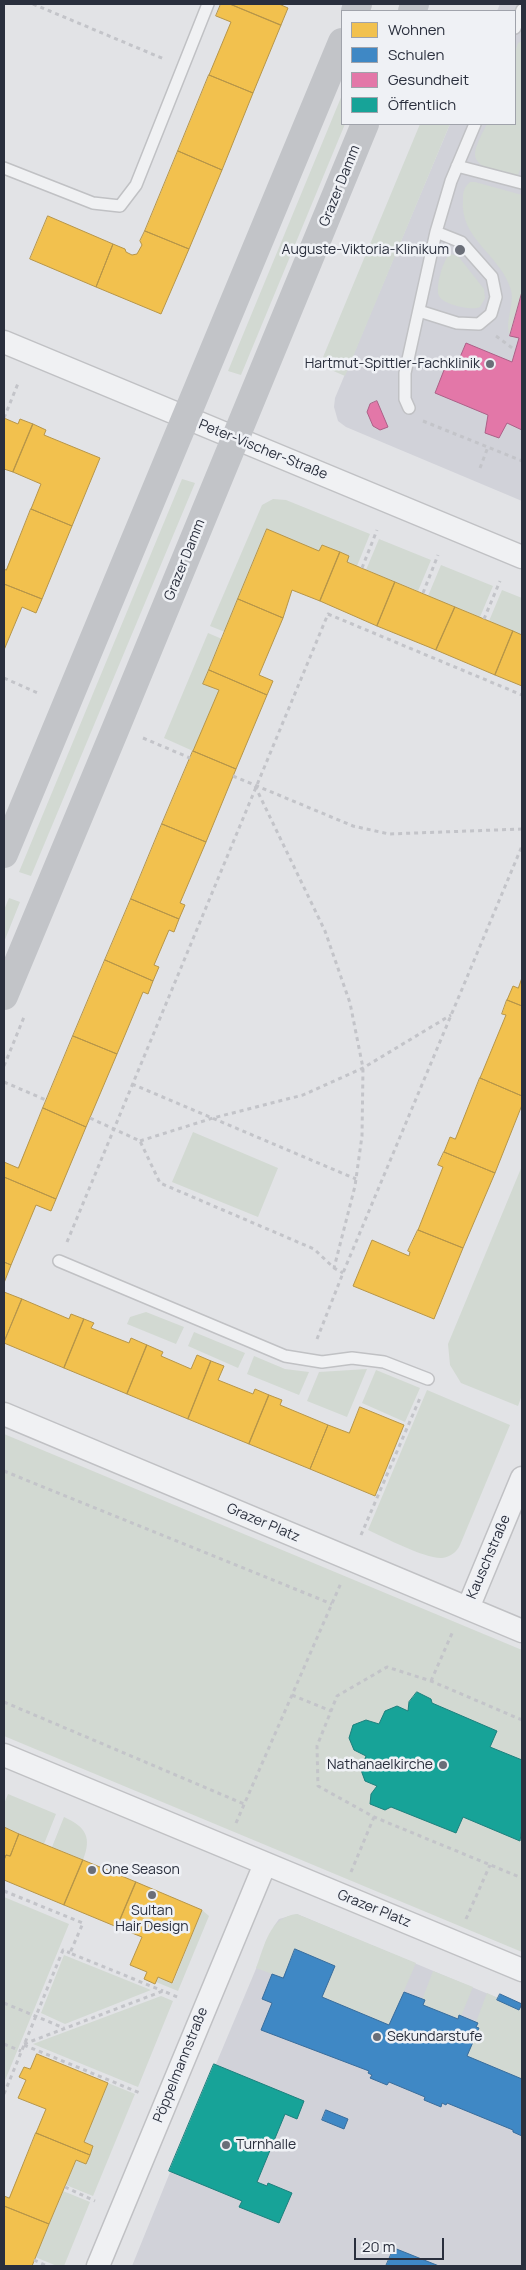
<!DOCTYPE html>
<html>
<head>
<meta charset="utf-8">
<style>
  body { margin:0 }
  #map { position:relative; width:526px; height:2270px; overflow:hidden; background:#e2e3e6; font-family:Manrope,sans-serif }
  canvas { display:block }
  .frame { position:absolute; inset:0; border:5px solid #2a2f3d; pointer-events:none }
  .legend { position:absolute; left:341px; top:10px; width:175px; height:115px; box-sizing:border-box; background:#eff1f5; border:1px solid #a0a3ab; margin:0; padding:6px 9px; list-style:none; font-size:15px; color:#2a2f3d }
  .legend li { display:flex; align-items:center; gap:10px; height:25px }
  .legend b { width:25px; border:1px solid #a0a3ab }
  .scale { position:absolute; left:354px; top:2238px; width:90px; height:22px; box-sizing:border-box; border:2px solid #2a2f3d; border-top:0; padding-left:6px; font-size:15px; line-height:18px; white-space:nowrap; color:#2a2f3d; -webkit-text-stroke:4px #eff1f5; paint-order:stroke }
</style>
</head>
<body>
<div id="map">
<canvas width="526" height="2270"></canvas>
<div class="frame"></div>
<ul class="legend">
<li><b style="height:14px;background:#f2c14e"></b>Wohnen</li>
<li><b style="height:14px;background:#3f88c5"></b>Schulen</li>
<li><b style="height:14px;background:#e377a8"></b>Gesundheit</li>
<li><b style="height:14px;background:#17a398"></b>Öffentlich</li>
</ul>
<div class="scale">20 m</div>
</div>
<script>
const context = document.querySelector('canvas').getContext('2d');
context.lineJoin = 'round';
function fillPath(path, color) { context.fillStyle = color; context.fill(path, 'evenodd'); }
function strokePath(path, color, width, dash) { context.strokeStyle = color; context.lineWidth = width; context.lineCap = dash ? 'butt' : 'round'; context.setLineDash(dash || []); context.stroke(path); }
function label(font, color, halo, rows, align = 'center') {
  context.font = font + ' Manrope,sans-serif'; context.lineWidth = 5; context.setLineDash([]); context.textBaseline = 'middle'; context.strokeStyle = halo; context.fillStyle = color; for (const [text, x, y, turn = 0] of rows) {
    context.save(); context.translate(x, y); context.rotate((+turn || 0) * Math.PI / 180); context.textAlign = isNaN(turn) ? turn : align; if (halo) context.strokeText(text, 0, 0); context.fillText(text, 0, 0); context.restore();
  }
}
const built = new Path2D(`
  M500,4H522V501L346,427L338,421L334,407L335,398L450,124H515V11H497Z
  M297,1914L498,1998V2000L519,2010L522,2007V2266H132L214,2064H216L274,1926L279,1919Z`);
const green = new Path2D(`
  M522,41V164L518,175C506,172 474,171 475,153C476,144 483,132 487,124H515V52L518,43Z
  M342,95V124H345L241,375L228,371Z
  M420,124H450L345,376L322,366L321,362Z
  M470,182H475L522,195V292L510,336C504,321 515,305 511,290C501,255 459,239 463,199C463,192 464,187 470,182Z
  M450,254L458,256L484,289L485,298L480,307C472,311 444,305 439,296C435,288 443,259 450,254Z
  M182,479L195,483L31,876L19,872Z
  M273,499L286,500L370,534L357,566L347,562L349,556L321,545L319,551L225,632L210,626L262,505Z
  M379,539L431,560L418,591L366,570Z
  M441,565L493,586L480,617L428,596Z
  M502,590L522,598V635L489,621Z
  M208,633L222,639L204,684L219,690L193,751L164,738Z
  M9,898L20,902L4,942V910Z
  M193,1132L278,1168L258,1217L172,1182Z
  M522,1166V1395L518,1406L461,1383L450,1365L448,1344Z
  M146,1312L184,1327L176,1344L127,1324L130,1317Z
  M194,1332L245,1353L238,1368L188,1346Z
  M254,1356L285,1369L309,1372L299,1395L247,1374Z
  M367,1369L347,1417L307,1401L319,1372Z
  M376,1370L420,1388L405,1422L362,1403Z
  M427,1390L510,1425L460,1545C457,1552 450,1557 442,1558C425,1559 384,1537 368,1530Z
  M4,1434L522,1650V1952L4,1736Z
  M8,1794L56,1814L44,1844L4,1827V1804Z
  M64,1817C86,1827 92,1837 83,1860L52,1847Z
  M4,1897L69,1924L4,2083Z
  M202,1910L209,1916L178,1991L156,1982L158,1977L173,1983Z
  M297,1914L416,1963L389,2025L322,1997L335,1966L295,1949L283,1978L256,1968C265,1945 269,1917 297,1914Z
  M64,1955L151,1990L65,2024L41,2013Z
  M433,1971L473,1987L461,2016L459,2015L458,2019L423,2005L422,2000Z
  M487,1993L498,1998V2000L519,2010L522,2007V2079L467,2056L478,2028L476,2027V2022Z
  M161,1996L173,2001L138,2087L33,2044Z
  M108,2083L135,2094L93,2196L66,2185L76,2160L86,2164L93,2146L84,2142Z
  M63,2191L90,2202L64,2266H57L35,2257Z`);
const homes = new Path2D(`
  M221,4H230L281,25L253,93L209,75L231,22L216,16Z
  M230,4H279L288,8L281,25Z
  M209,75L253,93L222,170L178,151Z
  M178,151L222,170L189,249L145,231Z
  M48,216L113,244L96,287L30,259Z
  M145,231L189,249L161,314L96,287L113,244L125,249L126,252L132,255L137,254L142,245L140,241Z
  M4,418L18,424L20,419L33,424L13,472L4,469Z
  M33,424L46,430L44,435L100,458L72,526L31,509L41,484L13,472Z
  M31,509L72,526L42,599L4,584V569L6,570Z
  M267,529L319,551L322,545L340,552L320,601L292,590L283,618L238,599Z
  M340,552L349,556L347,562L395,582L377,626L320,601Z
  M395,582L455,607L436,650L377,626Z
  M4,584L42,599L36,613L22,607L4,650Z
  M238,599L283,618L259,675L273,681L267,695L209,670Z
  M455,607L513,631L495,675L436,650Z
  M513,631L522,635V686L495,675Z
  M209,670L267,695L236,769L193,751L219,690L203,684Z
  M193,751L236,769L206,842L162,824Z
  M162,824L206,842L180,903L185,905L179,919L131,899Z
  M131,899L179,919L174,932L169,930L154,965L159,967L153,981L105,960Z
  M105,960L153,981L148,994L143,992L117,1054L73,1036Z
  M522,978V1006L507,1000L513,986L518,988Z
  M507,1000L522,1006V1096L480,1078L506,1015L502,1014Z
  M73,1036L117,1054L86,1127L43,1108Z
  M480,1078L522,1096V1105L495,1173L444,1152L450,1137L455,1139Z
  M43,1108L86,1127L56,1199L4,1177V1162L18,1168Z
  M444,1152L495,1173L463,1248L418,1230L443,1167L438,1165Z
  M4,1177L56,1199L51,1211L36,1205L11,1265L4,1262Z
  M418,1230L463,1248L434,1319L353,1286L372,1240L409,1256L410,1252L408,1251Z
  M4,1262L11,1265L4,1283Z
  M4,1292L22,1299L4,1342Z
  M22,1299L69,1319L71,1314L84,1319L64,1368L4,1343Z
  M84,1319L94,1323L91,1328L129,1343L131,1338L147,1345L127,1394L64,1368Z
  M147,1345L163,1352L161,1356L191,1369L197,1355L211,1361L188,1419L127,1394Z
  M211,1361L224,1366L218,1380L253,1394L255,1389L269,1395L249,1444L188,1419Z
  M269,1395L282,1400L280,1405L328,1425L310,1469L249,1444Z
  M360,1407L404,1425L375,1496L310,1469L328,1425L349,1433Z
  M4,1827L19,1834L10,1856L6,1855L4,1860Z
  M19,1834L83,1860L64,1905L4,1880V1860L6,1855L10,1856Z
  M83,1860L136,1882L117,1927L64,1905Z
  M136,1882L202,1910L172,1983L158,1977L155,1984L144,1979L147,1972L130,1965L142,1937L117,1927Z
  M37,2054L108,2083L84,2142L93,2146L90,2155L36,2133L46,2109L18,2098L26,2080L19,2077L24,2067L30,2069Z
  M36,2133L90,2155L86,2164L76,2160L49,2224L4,2206V2196L9,2198Z
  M4,2206L49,2224L32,2266H4Z`);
const schools = new Path2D(`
  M295,1949L335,1966L322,1997L389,2025L404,1992L425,2000L423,2005L458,2019L459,2015L478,2023L476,2027L479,2028L467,2056L522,2079V2136L513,2132V2130L447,2103L446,2105L442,2103L441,2107L424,2100L425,2097L389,2082L387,2085L370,2078L372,2075L368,2073L369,2071L261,2030L272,2003L262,1999L272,1974L283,1978Z
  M500,1994L522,2004L519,2010L497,2000Z
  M326,2110L348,2119L344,2129L322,2120Z
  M394,2248L439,2266H386Z`);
const health = new Path2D(`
  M522,292V430L507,423L499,438L485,433L488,415L435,393L446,365L455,369L466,343L512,362L519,338L510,336Z
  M377,401L388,427L380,430L373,426L367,412L370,404Z`);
const public = new Path2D(`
  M417,1692L431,1699L432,1703L497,1731L490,1747L522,1760V1828L520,1841L463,1817L456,1833L391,1807L385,1810L370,1804L371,1794L377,1786L365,1781L361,1770L366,1756L354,1750L349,1738L353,1725L366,1720L379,1724L385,1711L397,1706L408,1711L409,1702Z
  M214,2064L304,2101L297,2119L285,2114L257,2182L267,2186L268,2183L292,2193L279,2223L239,2207L242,2201L169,2171Z`);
const path = new Path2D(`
  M33,4L164,59
  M496,336L515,350
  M4,418L19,381
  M423,421L522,461
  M480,468L488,447
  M362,568L377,530
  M423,593L438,555
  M484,619L500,581
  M4,678L40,694
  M143,738L190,758
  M233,776L353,826L389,834L522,829
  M255,786L325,931L350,1003L363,1068L362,1136L355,1186L334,1268
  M4,1066L24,1017
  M4,1082L46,1100
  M132,1084L356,1179
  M90,1118L140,1141L160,1183L314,1249L334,1268L343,1273
  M140,1141L213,1118L303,1095L363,1068L451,1015
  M67,1242L328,614L522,695
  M317,1339L343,1273L522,846
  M4,1471L332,1604
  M361,1535L420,1398
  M431,1681L453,1631
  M292,1695L331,1711
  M4,1702L244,1804
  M522,1720L431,1681L387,1667L337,1696L317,1746L318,1786L374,1817L522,1878
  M236,1823L341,1583
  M351,1872L374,1817
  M4,1891L83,1923L70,1953L163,1991
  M466,1919L490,1865
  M4,2003L64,2028
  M4,2044L21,2051
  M24,2044L163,1991L180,1998
  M24,2045L140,2093
  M4,2094L63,1950L70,1953
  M65,2187L95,2201
  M34,2260L47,2266`);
const lane = new Path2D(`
  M515,28L522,10
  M457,166L522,183
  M4,168L93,203L120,206L136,185L208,4
  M419,311L457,323L479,324L491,314L496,297L492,277L461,242L436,232
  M409,408L405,399V373L436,232L451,181L475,124
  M59,1261L285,1356L322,1362L352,1358L384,1362L428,1379`);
const street = new Path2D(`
  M4,342L522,557
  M4,1414L522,1631
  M468,1608L522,1478
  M4,1755L522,1970
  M98,2266L265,1864`);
const secondary = new Path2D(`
  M355,11L358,4
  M412,11L415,4
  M4,854L342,42
  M4,996L115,730L365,124`);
const markers = [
  [460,250,6,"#6a6e78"],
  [490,364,5,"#6a6e78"],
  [443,1765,5,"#6a6e78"],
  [92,1870,5,"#6a6e78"],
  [152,1895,5,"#6a6e78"],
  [377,2037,5,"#6a6e78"],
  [226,2145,5,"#6a6e78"]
];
const streetNames = [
  ["Grazer Damm",340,186,-68],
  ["Peter-Vischer-Straße",263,450,22],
  ["Grazer Damm",185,560,-68],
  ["Grazer Platz",263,1523,23],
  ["Kauschstraße",489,1557,-67],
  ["Grazer Platz",374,1909,22],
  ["Pöppelmannstraße",181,2065,-68]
];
const poiNames = [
  ["Auguste-Viktoria-Klinikum",449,250],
  ["Hartmut-Spittler-Fachklinik",480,364],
  ["Nathanaelkirche",433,1765],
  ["One Season",102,1870,"left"],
  ["Sultan",152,1911,"center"],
  ["Hair Design",152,1927,"center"],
  ["Sekundarstufe",387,2037,"left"],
  ["Turnhalle",236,2145,"left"]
];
fillPath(built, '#d1d2d9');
fillPath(green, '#d2d9d2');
fillPath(homes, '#f2c14e');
strokePath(homes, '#b69549', 1);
fillPath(schools, '#3f88c5');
strokePath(schools, '#396d9c', 1);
fillPath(health, '#e377a8');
strokePath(health, '#ac6188', 1);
fillPath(public, '#17a398');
strokePath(public, '#1d807d', 1);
strokePath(lane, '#c0c1c4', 14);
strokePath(street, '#c0c1c4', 25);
strokePath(path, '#c3c4c9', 3, [4, 4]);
strokePath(lane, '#f0f1f3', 11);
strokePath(street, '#f0f1f3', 22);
strokePath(secondary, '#c2c4c8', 28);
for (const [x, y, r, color] of markers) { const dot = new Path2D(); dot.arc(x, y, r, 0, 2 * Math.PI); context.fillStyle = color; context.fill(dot); strokePath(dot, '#eff1f5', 2); }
label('14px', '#2a2f3d', '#eff1f5', streetNames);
label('14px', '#2a2f3d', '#eff1f5', poiNames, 'right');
</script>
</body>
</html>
